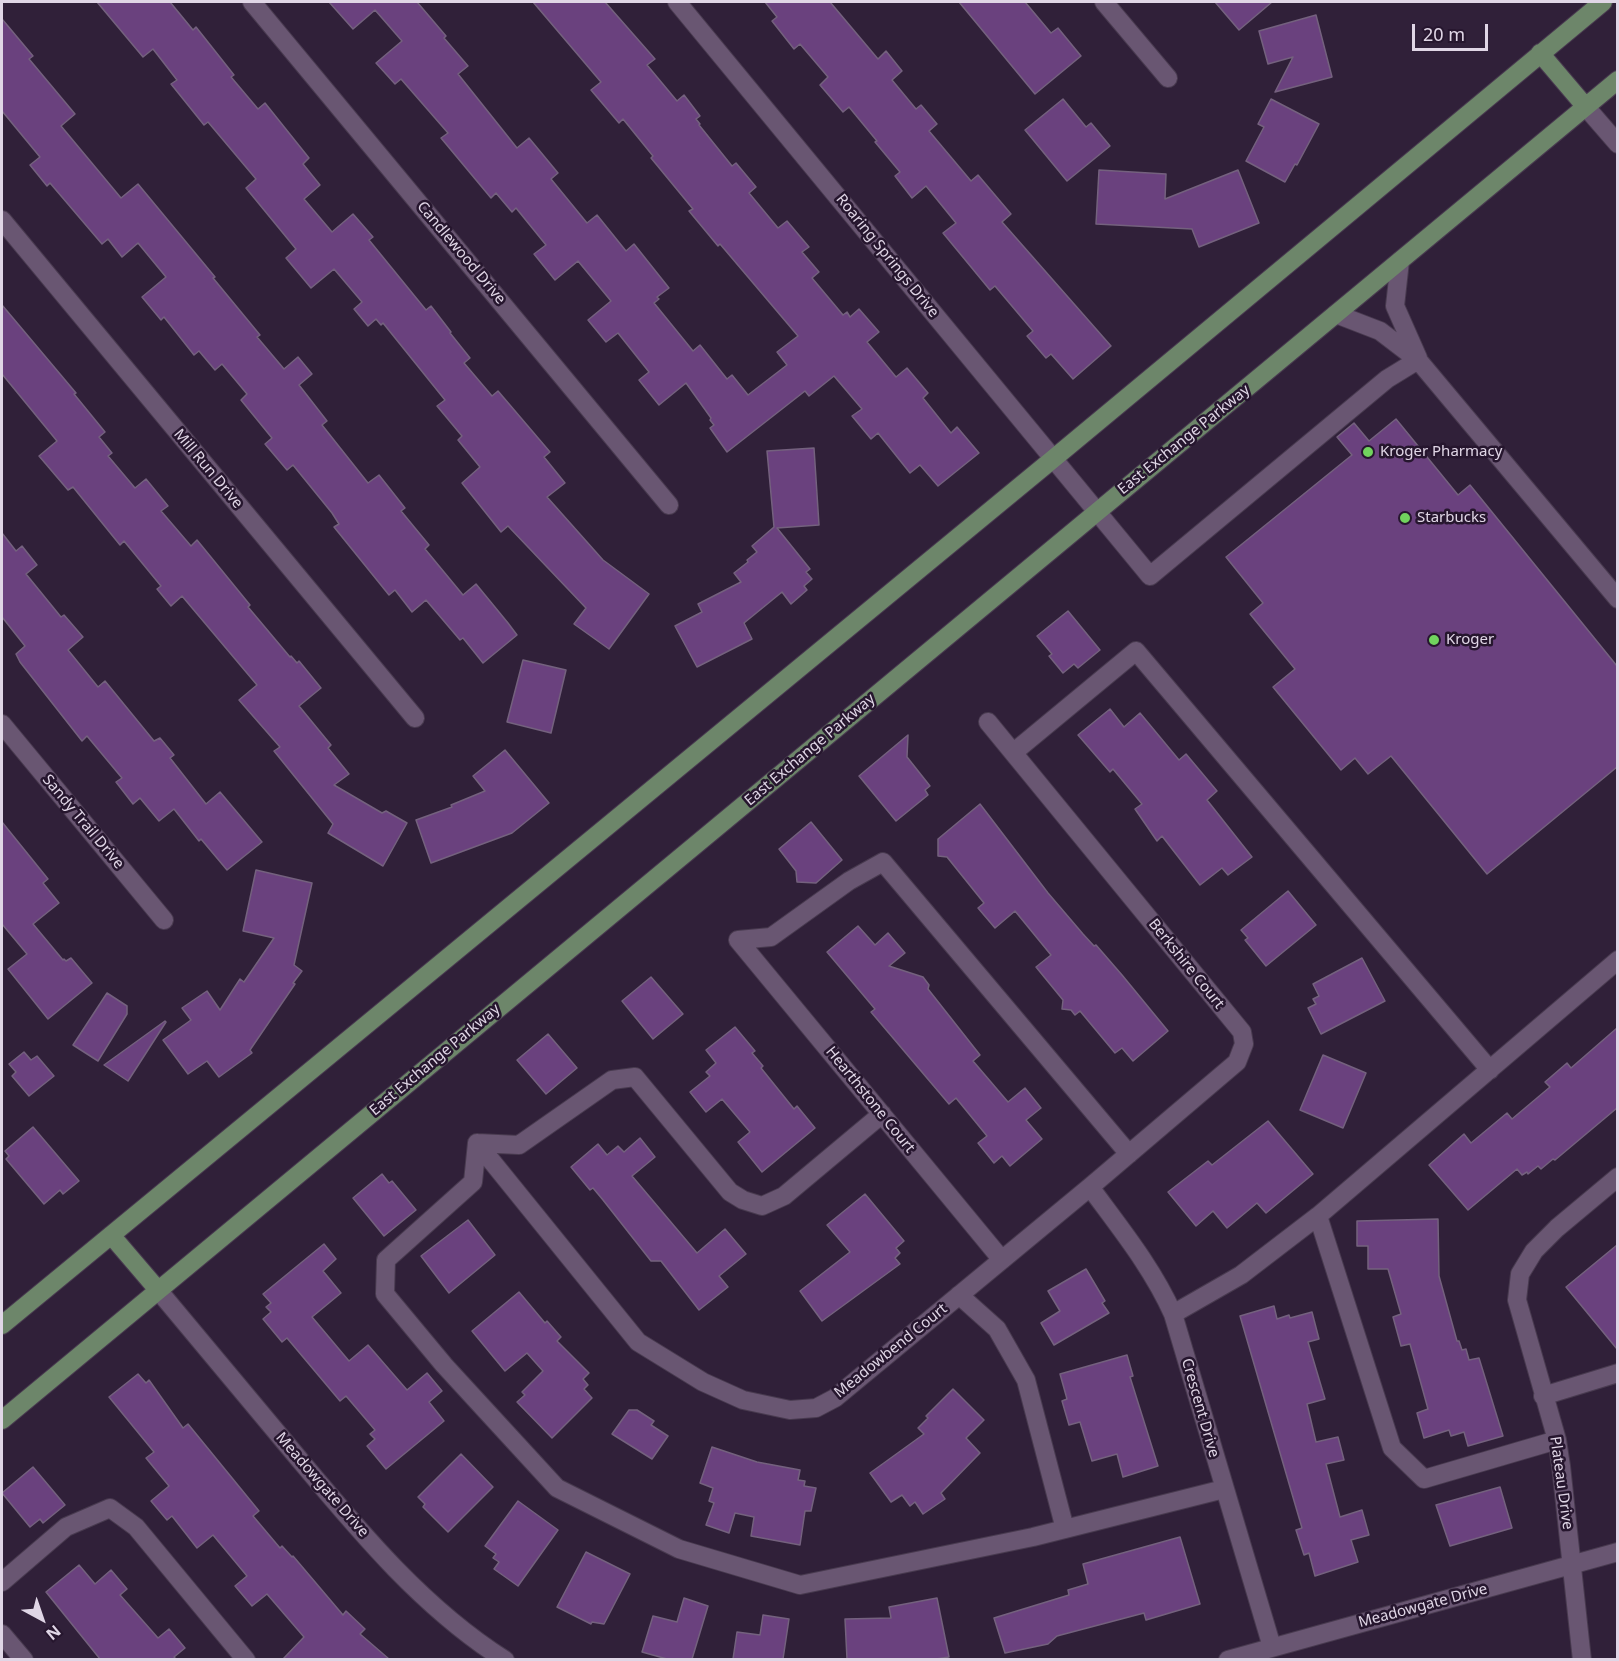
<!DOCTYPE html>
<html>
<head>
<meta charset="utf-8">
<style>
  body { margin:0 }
  #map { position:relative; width:1619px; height:1661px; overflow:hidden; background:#302039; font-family:"Noto Sans",sans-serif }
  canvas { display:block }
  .frame { position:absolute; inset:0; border:3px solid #e0d6e6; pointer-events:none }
  .north { position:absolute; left:12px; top:1589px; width:60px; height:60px; -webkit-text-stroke:4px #26162e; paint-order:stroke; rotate:140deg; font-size:16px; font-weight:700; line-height:24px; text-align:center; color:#e0d6e6 }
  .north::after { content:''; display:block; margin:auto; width:21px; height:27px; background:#e0d6e6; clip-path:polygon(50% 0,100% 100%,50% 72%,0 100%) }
  .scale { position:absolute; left:1412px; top:24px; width:76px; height:27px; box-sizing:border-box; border:3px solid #e0d6e6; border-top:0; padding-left:8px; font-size:18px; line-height:21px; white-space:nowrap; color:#e0d6e6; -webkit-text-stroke:4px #26162e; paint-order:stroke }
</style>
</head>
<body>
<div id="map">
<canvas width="1619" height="1661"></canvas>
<div class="frame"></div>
<div class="north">N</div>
<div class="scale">20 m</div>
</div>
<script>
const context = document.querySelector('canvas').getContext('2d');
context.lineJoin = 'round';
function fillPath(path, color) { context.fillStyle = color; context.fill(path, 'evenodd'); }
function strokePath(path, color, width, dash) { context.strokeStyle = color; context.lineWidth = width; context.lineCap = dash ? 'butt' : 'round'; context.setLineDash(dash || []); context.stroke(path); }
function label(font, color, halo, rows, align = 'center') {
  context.font = font + ' "Noto Sans",sans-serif'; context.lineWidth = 5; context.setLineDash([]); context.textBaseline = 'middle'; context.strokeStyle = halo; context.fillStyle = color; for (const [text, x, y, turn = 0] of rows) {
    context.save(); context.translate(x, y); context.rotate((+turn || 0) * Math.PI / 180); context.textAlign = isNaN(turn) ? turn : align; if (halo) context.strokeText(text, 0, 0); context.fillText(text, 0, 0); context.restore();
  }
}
const building = new Path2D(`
  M97,2H170L193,30L196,27L234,75L231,77L258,109L265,103L309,158L303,164L320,185L304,199L332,232L353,214L373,237L369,240L426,310L431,306L451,332L450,333L470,358L464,363L492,396L498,391L550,452L544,457L565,483L547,497L603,560L649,594L609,649L574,624L586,608L508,526L501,532L462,483L480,467L458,440L462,436L437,406L445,400L383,323L381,325L376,319L368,326L354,309L362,302L334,269L311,288L286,258L296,249L246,188L256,179L208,122L204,125L171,84L177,80L153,49L143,57Z
  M329,2H417L446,36L444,38L468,66L458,74L517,148L529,138L558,173L551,179L587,223L597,215L626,251L634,244L669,288L657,297L659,299L654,303L693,351L700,345L727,379L732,375L748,395L787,365L777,352L798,336L720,244L718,246L689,211L693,209L651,158L653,156L623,119L619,123L591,90L601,82L533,2H605L655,59L647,65L677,101L684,95L700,116L696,119L700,124L699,125L732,166L736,163L756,187L749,193L778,228L787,221L809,247L802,252L819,272L812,278L843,315L847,312L850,317L859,309L879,332L867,342L896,377L907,368L928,393L923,398L951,433L957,427L979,453L938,486L920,465L910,473L878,433L871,439L852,416L862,409L834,376L809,396L805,391L727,452L710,428L714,425L710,420L711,418L686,383L659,405L639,380L649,372L618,333L606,342L588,320L611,301L578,261L555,280L534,254L546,245L516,208L512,212L496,193L491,198L441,138L448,133L401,79L395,84L376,63L402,41L375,10L353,29Z
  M765,2H830L878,59L886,51L902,71L892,80L916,109L921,105L937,124L929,131L971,181L978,175L1011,214L1002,222L1111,346L1073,379L1051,354L1046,358L1027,336L1033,331L995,286L990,290L943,233L956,223L926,186L912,198L895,176L900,172L875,142L877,141L849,107L843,112L820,85L828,77L800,44L794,49L772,21L777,17Z
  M959,2H1025L1051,33L1058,28L1081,56L1035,94Z
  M1215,2H1272L1239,30Z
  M1316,15L1332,77L1275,92L1293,57L1268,64L1259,31Z
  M2,19L33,56L29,59L75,114L61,126L121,198L138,184L215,277L213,278L260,335L257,337L284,369L298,357L312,374L299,385L327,421L322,425L368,483L379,475L405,508L401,511L429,545L425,549L463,595L476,584L508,623L517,635L483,663L463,638L460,640L426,600L412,612L395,590L389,595L334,527L339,524L332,513L293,465L287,470L265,444L272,438L241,400L247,394L222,364L215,370L199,351L194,355L164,317L161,320L142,297L166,277L138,243L122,257L108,239L102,244L50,183L47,186L30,165L40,157L2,111Z
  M1063,99L1086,127L1091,123L1110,146L1067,181L1025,130Z
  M1271,99L1319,124L1297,165L1295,164L1285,182L1246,161L1264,127L1258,124Z
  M1099,170L1166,174L1165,199L1238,170L1259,223L1199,247L1192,229L1096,224Z
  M2,305L76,393L74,394L105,432L99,437L112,453L108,456L135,488L146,479L168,506L161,511L191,546L197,540L250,605L248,607L290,657L291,656L297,663L299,661L321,688L299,706L331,745L328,748L349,774L334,785L382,813L386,811L407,823L383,866L328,833L333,824L274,751L280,747L239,700L257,685L182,596L171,606L157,589L161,586L124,541L120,545L73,487L68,490L39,456L57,441L2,374Z
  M1396,419L1458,495L1470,485L1617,666V767L1487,874L1391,756L1368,774L1355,758L1341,770L1273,687L1295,669L1250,614L1263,603L1226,557L1352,455L1337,437L1354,423L1369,441Z
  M814,448L819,525L777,528L810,569L806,572L812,579L804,586L807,590L791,604L782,592L744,623L752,639L697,667L675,626L702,612L698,604L741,582L734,573L748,562L747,560L757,552L752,546L774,527L767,451Z
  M2,533L16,551L22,546L37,565L26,574L61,617L64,615L83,637L68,650L98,687L105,681L154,741L160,738L174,755L170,758L206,804L220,792L262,842L227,870L201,839L199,841L174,809L159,821L140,798L133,804L116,782L122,778L87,736L82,741L20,662L16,654L25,646L2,617Z
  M1068,611L1100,650L1078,668L1074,664L1063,673L1049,656L1052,654L1037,636Z
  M523,660L566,670L551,733L507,722Z
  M1110,709L1124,727L1140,713L1179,760L1186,754L1217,791L1207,800L1252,857L1228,875L1222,868L1200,885L1162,836L1157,841L1135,809L1142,804L1113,769L1110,772L1078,735Z
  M908,735L907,757L930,786L925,790L928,795L896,821L859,776Z
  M505,750L549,803L512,833L431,863L416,820L452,807L451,805L485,791L473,776Z
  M980,804L1048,893L1083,934L1094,946L1096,945L1122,975L1168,1031L1133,1061L1122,1048L1115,1053L1080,1011L1075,1015L1071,1010L1062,1009L1063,1000L1036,967L1051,955L1015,911L995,928L978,908L984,903L947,857L938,856V839Z
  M2,822L48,879L43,883L59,903L33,924L63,960L64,959L66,961L71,958L92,983L48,1019L8,969L27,954L2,924Z
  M811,822L842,860L816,883L797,882L796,871L779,849Z
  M256,870L312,883L294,965L302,971L293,983L295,984L250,1050L252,1053L219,1077L207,1061L188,1074L163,1040L191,1020L182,1008L207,991L220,1010L240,979L244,982L274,938L243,931Z
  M1288,891L1316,925L1266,966L1245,940L1248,938L1241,930Z
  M858,926L875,945L888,933L905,953L889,966L923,977L929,985L928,989L980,1055L973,1061L1008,1102L1025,1088L1041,1108L1026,1120L1042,1139L1010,1166L1002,1156L994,1163L978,1143L987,1136L956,1098L949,1104L871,1012L875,1009L827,952Z
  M1362,958L1385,1001L1321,1034L1308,1008L1316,1004L1313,999L1319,996L1313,984Z
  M651,977L683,1014L653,1039L622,1001Z
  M107,993L127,1006V1014L98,1061L73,1045Z
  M165,1021L166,1022L128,1081L104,1065Z
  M735,1027L755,1051L752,1053L763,1066L761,1068L794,1109L797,1106L815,1128L762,1172L738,1142L750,1132L722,1099L706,1112L690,1092L710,1076L706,1072L716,1063L706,1050Z
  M1617,1028V1108L1555,1160L1553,1159L1541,1169L1538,1166L1528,1174L1527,1172L1522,1175L1517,1169L1468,1210L1429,1165L1464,1134L1471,1143L1507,1113L1512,1119L1550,1087L1545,1082L1567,1063L1571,1068Z
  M548,1034L577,1068L546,1094L517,1060Z
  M24,1052L31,1060L37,1056L54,1076L29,1096L12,1076L16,1072L9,1064Z
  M1323,1055L1366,1073L1343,1128L1300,1110Z
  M1268,1121L1313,1174L1266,1213L1257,1203L1227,1228L1213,1211L1196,1226L1168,1192L1208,1161L1212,1165Z
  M33,1127L79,1181L63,1194L60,1190L44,1204L6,1159L9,1156L5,1151Z
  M640,1138L655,1157L632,1176L697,1253L725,1229L746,1254L719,1276L728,1287L699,1310L661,1261H651L603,1200L593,1188L590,1190L571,1167L598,1144L607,1155L618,1146L624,1152Z
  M382,1174L389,1183L392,1181L416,1210L384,1236L353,1198Z
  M865,1194L904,1241L896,1248L900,1253L895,1258L900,1264L822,1321L800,1291L850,1252L827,1225Z
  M1438,1219L1439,1276L1457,1341H1459L1462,1350L1466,1349L1469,1360L1479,1358L1503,1436L1468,1446L1464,1432L1451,1436L1449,1430L1424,1438L1417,1413L1428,1409L1410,1344L1401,1346L1393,1317L1401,1314L1388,1269H1368V1246H1357V1221Z
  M468,1220L495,1255L449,1293L421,1256Z
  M324,1244L336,1259L323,1271L341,1293L312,1317L349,1361L368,1345L407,1390L427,1373L442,1391L429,1402L444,1421L386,1469L367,1446L375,1439L370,1434L375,1430L346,1396L340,1401L287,1338L282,1342L263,1319L271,1312L266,1307L271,1303L263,1294Z
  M1617,1245V1349L1566,1287Z
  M1086,1269L1105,1301L1102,1303L1109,1313L1054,1345L1041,1323L1060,1311L1048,1291Z
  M519,1292L545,1323L547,1321L561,1337L557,1341L589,1373L583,1379L588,1385L584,1389L592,1398L552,1438L517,1402L525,1395L522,1392L543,1371L527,1353L505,1371L472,1331Z
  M1274,1306L1277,1319L1289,1315L1290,1318L1312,1312L1319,1339L1308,1342L1325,1399L1307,1404L1316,1442L1338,1437L1344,1460L1326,1464L1340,1517L1362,1510L1369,1535L1351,1540L1358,1562L1315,1576L1309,1553L1304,1555L1296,1530L1302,1528L1240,1316Z
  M1127,1355L1133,1376L1130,1377L1158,1466L1123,1477L1117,1454L1092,1461L1080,1422L1069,1425L1062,1401L1067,1399L1060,1374Z
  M138,1374L146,1383L149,1380L183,1428L188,1424L259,1511L253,1516L280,1548L282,1546L292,1557L293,1556L343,1615L346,1611L365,1629L360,1634L389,1659H283L304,1637L267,1594L252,1606L235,1586L247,1576L213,1535L197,1548L172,1516L167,1520L151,1501L169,1486L146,1458L154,1452L109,1397Z
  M953,1389L984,1420L966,1438L980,1453L941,1493L945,1499L923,1514L915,1502L910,1506L902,1495L891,1502L870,1473L924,1434L918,1428L928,1418L926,1416Z
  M629,1410H637L654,1421L651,1425L668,1436L652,1459L612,1434Z
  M712,1447L757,1462L800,1470L798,1480L805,1481L804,1486L816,1488L811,1511H805L800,1545L751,1536L754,1517L735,1513L729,1533L706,1525L714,1503L709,1501L713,1488L700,1483Z
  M461,1454L493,1487L448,1532L423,1507L425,1504L418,1497Z
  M33,1467L65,1505L43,1523L40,1519L30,1527L2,1493Z
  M1500,1487L1512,1528L1450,1546L1436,1505Z
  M518,1501L558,1530L518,1586L494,1569L499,1562L493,1558L496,1554L485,1546Z
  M1180,1537L1200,1604L1146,1620L1144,1613L1057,1636L1048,1644L1005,1653L994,1618L1069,1595L1068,1590L1088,1584L1083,1564Z
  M586,1552L630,1574L604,1624L592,1622L591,1624L557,1607Z
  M79,1565L95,1584L111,1570L127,1589L120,1595L158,1638L169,1629L185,1648L174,1657L176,1659H100L46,1592Z
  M684,1598L708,1606L692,1659H667L642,1652L653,1616L677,1622Z
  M937,1598L949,1657L936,1659H847L845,1619L891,1618L889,1607Z
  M763,1615L789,1619L783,1659H733L737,1632L760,1635Z`);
const minor = new Path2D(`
  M252,2L669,505
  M677,2L1150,576L1387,379L1418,360
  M1104,2L1168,78
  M1585,106L1618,144
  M2,220L415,718
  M1400,261L1395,306L1418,358
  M1336,314L1380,331L1418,360L1618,599
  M2,724L164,920
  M1014,752L1136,651L1490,1070
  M738,940L771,937L849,881L883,862L1129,1154
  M738,940L1002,1260
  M477,1143L638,1342L703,1382L743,1400L790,1410L816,1408L835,1398L1090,1187L1237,1062L1244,1044L1242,1032L988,722
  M477,1143L473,1182L386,1260L385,1294L444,1365L557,1488L679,1549L800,1585L1033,1537L1224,1489
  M477,1143L519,1145L612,1080L635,1077L730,1192L743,1200L762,1206L784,1196L882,1114
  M1090,1187C1120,1228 1152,1267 1173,1314L1272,1647
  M1318,1216L1392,1448L1424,1479L1557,1440
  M158,1290C205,1346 252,1403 299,1459C360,1532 424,1609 505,1660
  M959,1295L997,1329L1026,1380L1065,1529
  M1173,1314L1241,1275L1318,1216L1618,960
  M1543,1396L1618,1373
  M2,1582L66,1527L110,1508L136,1527L246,1660
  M2,1634L24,1660
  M1228,1660L1618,1552
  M1582,1660L1561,1466L1557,1440L1517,1300L1520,1274L1534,1251L1557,1228L1618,1177`);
const major = new Path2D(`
  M1540,53L1585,106
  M111,1235L158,1290
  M2,1325L1053,459L1603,2
  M2,1420L1618,80`);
const markers = [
  [1368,452,6,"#71d35e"],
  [1405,518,6,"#71d35e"],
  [1434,640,6,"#71d35e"]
];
const streetNames = [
  ["Candlewood Drive",461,253,50],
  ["Roaring Springs Drive",887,256,51],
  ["East Exchange Parkway",1184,440,-39],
  ["Mill Run Drive",208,469,50],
  ["East Exchange Parkway",810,750,-40],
  ["Sandy Trail Drive",83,822,50],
  ["Berkshire Court",1186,964,51],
  ["East Exchange Parkway",435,1060,-40],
  ["Hearthstone Court",870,1100,51],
  ["Meadowbend Court",891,1351,-39],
  ["Crescent Drive",1200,1408,74],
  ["Plateau Drive",1561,1483,82],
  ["Meadowgate Drive",322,1485,49],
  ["Meadowgate Drive",1423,1606,-15]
];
const poiNames = [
  ["Kroger Pharmacy",1380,452],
  ["Starbucks",1417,518],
  ["Kroger",1446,640]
];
fillPath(building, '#6a417e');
strokePath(building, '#74617e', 1.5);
strokePath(minor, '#483a4f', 20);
strokePath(major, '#483a4f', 20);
strokePath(minor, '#695672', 18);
strokePath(major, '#6d866a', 18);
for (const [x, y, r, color] of markers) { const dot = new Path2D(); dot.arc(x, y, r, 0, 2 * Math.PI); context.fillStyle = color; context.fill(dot); strokePath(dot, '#26162e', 2); }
label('15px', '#e0d6e6', '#26162e', streetNames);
label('15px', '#e0d6e6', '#26162e', poiNames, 'left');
</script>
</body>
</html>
